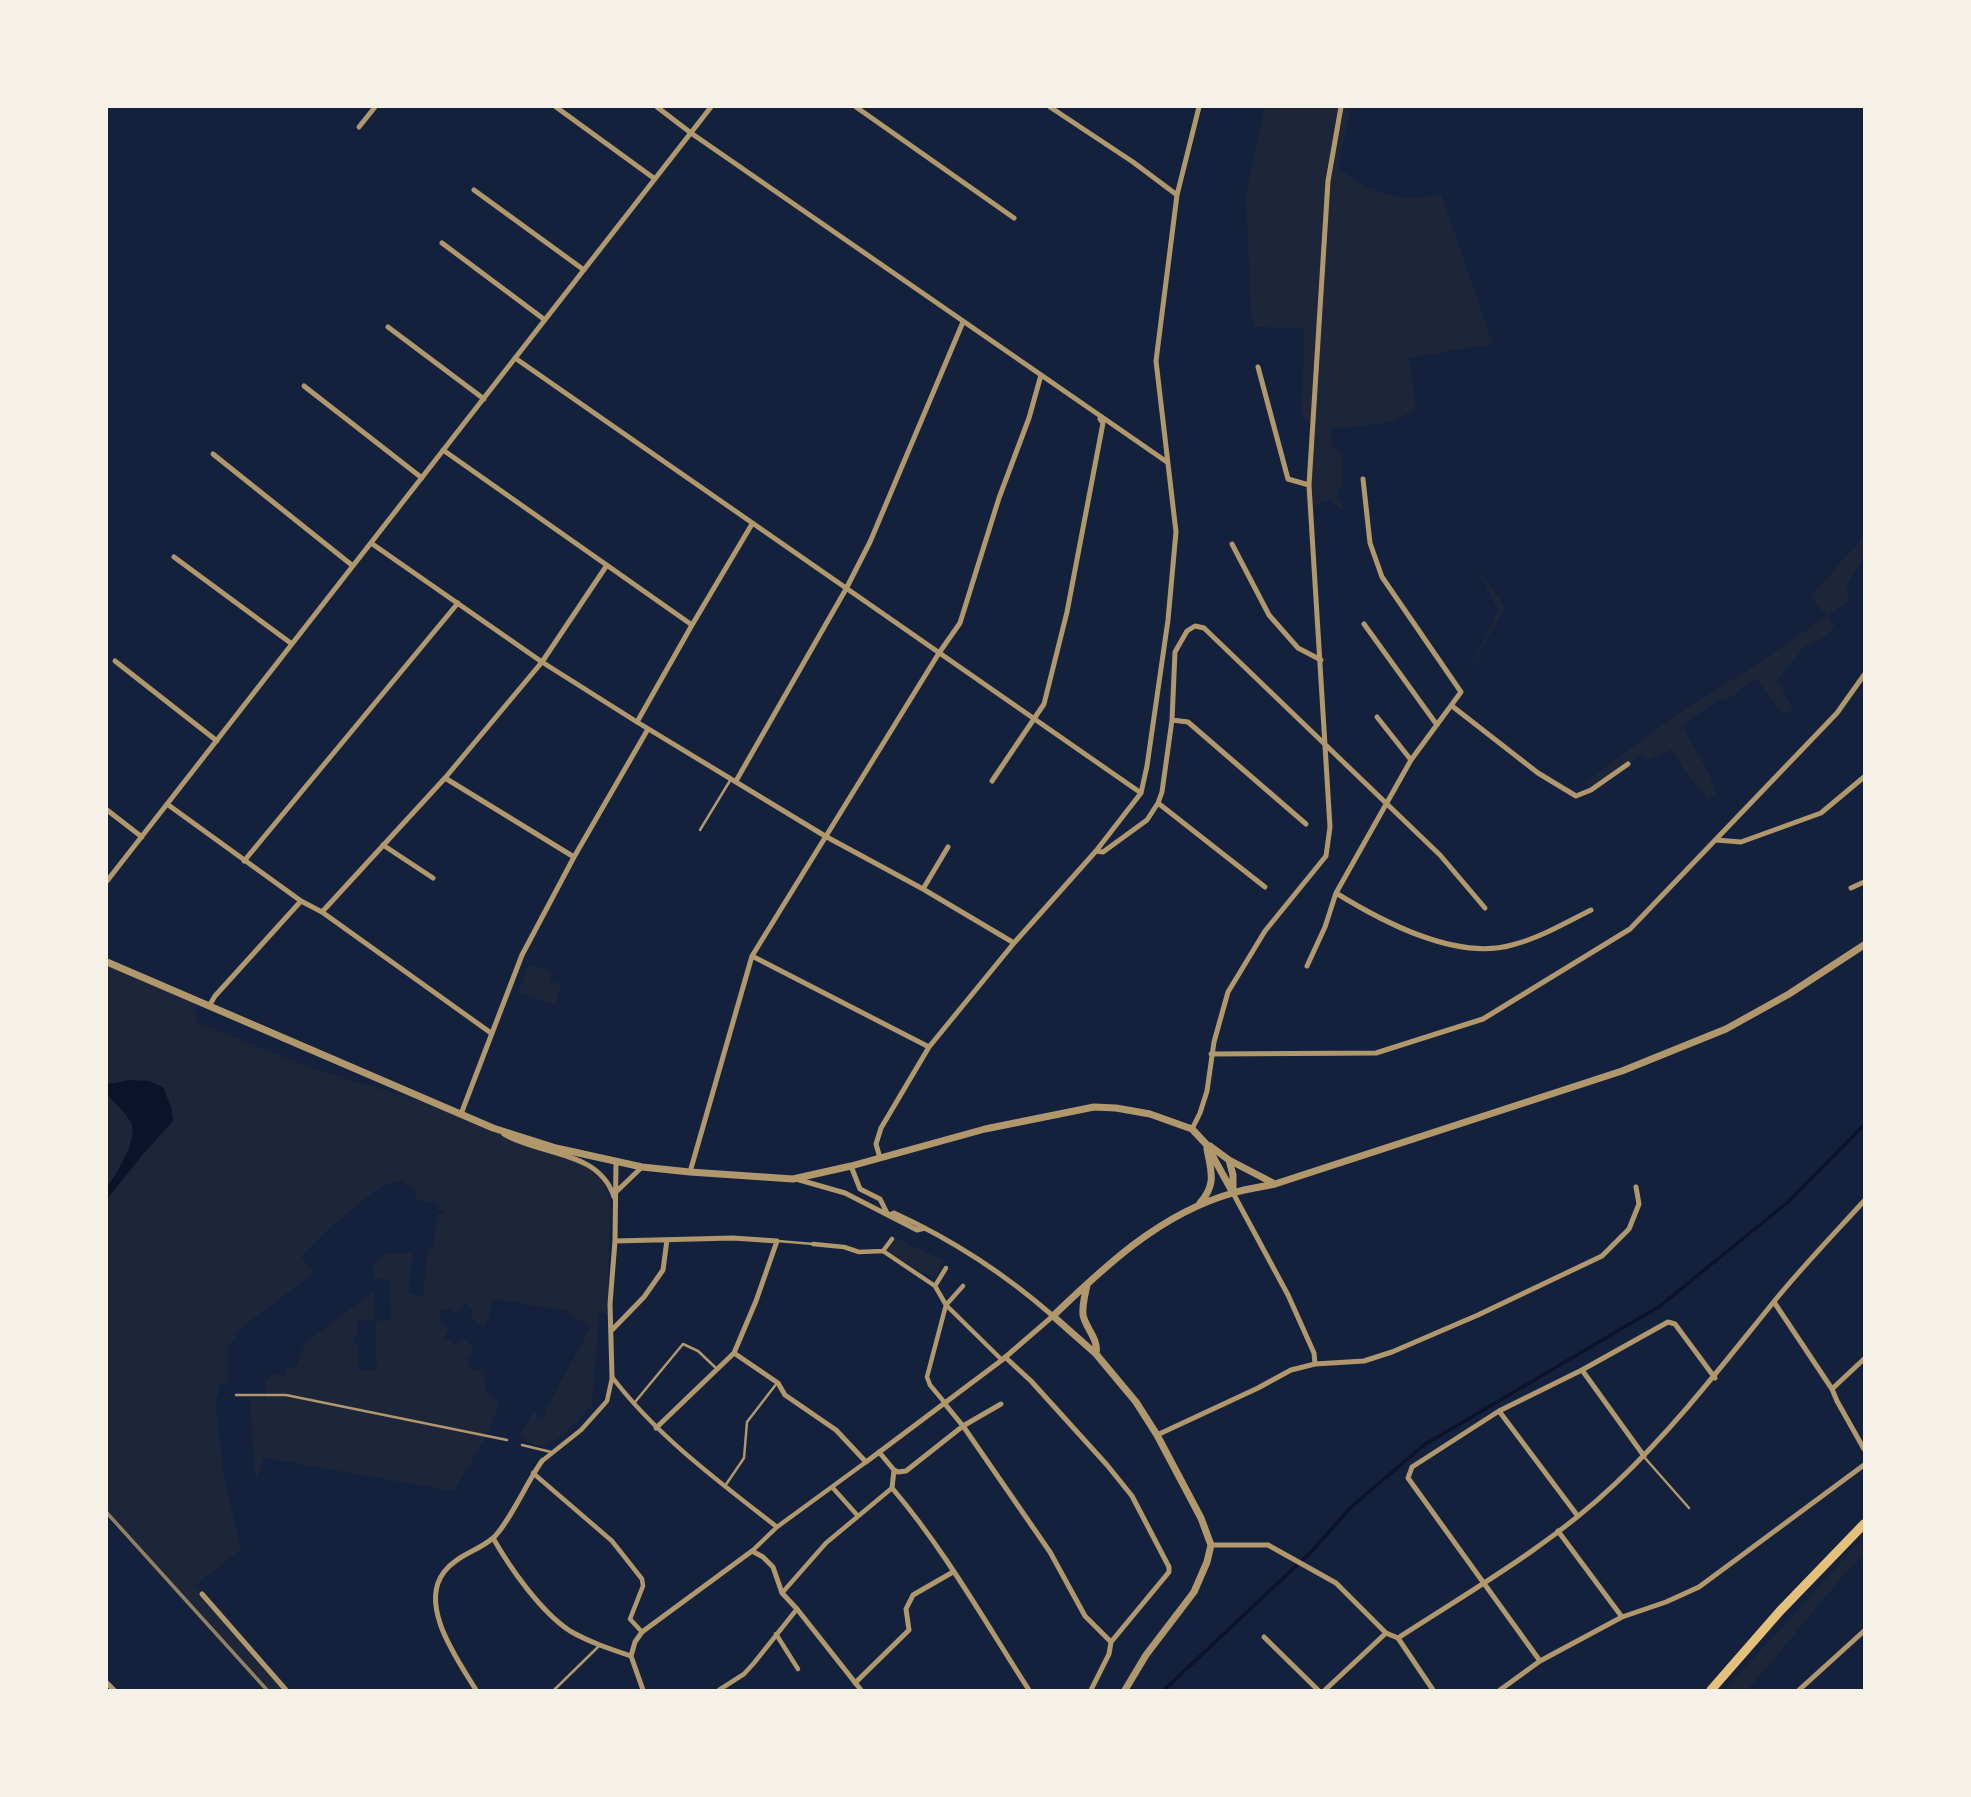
<!DOCTYPE html>
<html>
<head>
<meta charset="utf-8">
<style>
  body { margin:0 }
  #map { position:relative; width:1971px; height:1797px; overflow:hidden; background:#14213d; font-family:Georgia,serif }
  canvas { display:block }
  .frame { position:absolute; inset:0; border:108px solid #f6f1e7; pointer-events:none }
</style>
</head>
<body>
<div id="map">
<canvas width="1971" height="1797"></canvas>
<div class="frame"></div>
</div>
<script>
const context = document.querySelector('canvas').getContext('2d');
context.lineJoin = 'round';
function fillPath(path, color) { context.fillStyle = color; context.fill(path, 'evenodd'); }
function strokePath(path, color, width, dash) { context.strokeStyle = color; context.lineWidth = width; context.lineCap = dash ? 'butt' : 'round'; context.setLineDash(dash || []); context.stroke(path); }
const green = new Path2D(`
  M1265,107H1351L1338,167C1368,194 1403,204 1441,194L1493,344L1409,358L1416,409L1389,423L1331,429L1332,447L1342,452L1343,483L1337,496L1345,512L1330,500L1310,508L1313,424L1302,418L1304,328L1255,327L1251,314L1246,194Z
  M1864,536V557L1847,585L1849,601L1828,616L1835,626L1823,638L1804,647L1777,680L1793,709L1783,715L1756,678L1727,700L1721,699L1682,725L1709,774L1716,794L1708,799L1684,770L1673,749L1649,760L1641,755L1591,790L1585,782L1680,712L1748,670L1827,616L1810,597Z
  M1477,567L1505,607L1460,688L1498,611Z
  M107,962L196,1000V1022L311,1068L458,1112L593,1167L603,1174L601,1178L610,1202L607,1313H599L592,1405L563,1436L541,1446L523,1441L525,1436L520,1435L534,1411L538,1420L546,1418L547,1414L545,1411L591,1326L563,1310L493,1299L490,1315L484,1326L470,1318L474,1310L464,1304L458,1314L449,1309L442,1311L440,1316V1322L449,1329L444,1338L455,1344L461,1338L474,1345L471,1349L472,1357L467,1358L470,1370L483,1369L486,1392L499,1403L487,1436L453,1491L264,1458L257,1478L255,1477L250,1397L266,1399V1379H271L270,1374L286,1376V1371L297,1365L305,1343L374,1291L375,1320L357,1321V1336H354L355,1346H358L359,1371L377,1370L375,1321L391,1320L390,1279H374L373,1265L387,1253H413L408,1294H413V1297L423,1296L428,1249H433L437,1214H444L443,1211L438,1210L439,1204L416,1199L417,1190C411,1187 403,1180 397,1181C376,1183 318,1240 301,1256L313,1271L310,1276L236,1332L235,1342L228,1343V1383H220L218,1396L215,1398L224,1478L241,1549L195,1586L286,1690H267L107,1513Z
  M529,964L552,973L549,980L561,985L554,1005L519,992Z
  M895,1238L943,1260L936,1279L887,1252Z
  M1864,1537V1554C1821,1597 1788,1646 1747,1690H1725Z`);
const water = new Path2D(`
  M131,1080L149,1081L163,1087L171,1107L173,1121L144,1153L107,1199V1186C117,1174 136,1142 132,1125C129,1116 114,1102 107,1095V1084Z`);
const stream = new Path2D(`
  M1164,1690L1311,1552L1351,1507L1424,1445L1660,1306L1788,1202L1864,1125`);
const service = new Path2D(`
  M700,830L731,779
  M778,1241L813,1244
  M236,1395H286L507,1440
  M635,1402L683,1344L698,1351L716,1368
  M522,1445L551,1452
  M1645,1458L1689,1508
  M725,1486L744,1458L747,1422L777,1383
  M554,1690L599,1646`);
const pedestrian = new Path2D(`
  M813,1244L844,1247L859,1252L883,1251L935,1286L946,1305L1002,1360
  M883,1251L892,1239
  M935,1286L946,1268
  M612,1377C657,1436 718,1481 777,1527
  M945,1403L930,1385L927,1377L946,1305L963,1286
  M542,1461L581,1430L607,1401L612,1378
  M533,1473L612,1541L642,1579L643,1586L630,1619L642,1632
  M832,1487L858,1516
  M752,1551L777,1527L866,1462
  M782,1593L826,1543L892,1488
  M776,1634L798,1669
  M719,1690L744,1674L754,1663L797,1609`);
const minor = new Path2D(`
  M556,107L655,179
  M657,107L691,133L1167,462
  M856,107L1014,218
  M1050,107L1133,162L1177,195
  M359,127L375,107
  M474,190L584,270
  M442,243L545,320
  M388,327L484,399
  M515,358L1141,793
  M1258,367L1288,479L1309,485
  M304,386L422,478
  M443,450L692,625
  M213,454L353,566
  M371,543L542,662L637,722L825,836L923,889L1014,943
  M1232,544L1269,615L1298,648L1321,660
  M174,557L292,644
  M1364,624L1437,725
  M115,661L217,741
  M1452,706L1538,773L1576,796L1591,790L1628,764
  M1377,717L1411,760
  M1172,720L1188,722L1306,824
  M637,722L692,625L752,524
  M445,778L574,857
  M736,781L846,589L870,542L963,322
  M992,781L1044,704L1067,612L1103,423L1100,419
  M1158,803L1265,887
  M167,804L301,901L322,912L491,1033
  M107,810L142,837
  M1716,840L1741,842L1821,813L1864,777
  M383,845L433,878
  M1096,851L1103,852L1147,820L1158,803L1162,792L1172,720L1175,652L1187,631L1195,626L1204,628L1440,855L1485,908
  M244,861L458,603
  M107,881L711,107
  M1851,888L1864,882
  M923,889L948,847
  M1336,893C1383,922 1456,961 1512,945C1540,938 1565,923 1591,910
  M322,912L445,778L542,662L607,565
  M752,956L929,1047
  M1307,966L1325,927L1336,893L1411,760L1461,692L1382,577L1370,543L1363,479
  M209,1006L215,996L301,901
  M1211,1054L1376,1053L1483,1019L1630,929L1837,713L1864,675
  M461,1114L522,955L574,857L648,729
  M1192,1129L1200,1113L1207,1091L1214,1042L1228,992L1265,931L1326,856L1330,827L1309,485L1328,181L1341,107
  M504,1134C541,1156 599,1150 614,1197
  M880,1158L876,1144L881,1128L929,1047L1014,943L1096,851L1141,793L1147,766L1168,620L1176,532L1156,361L1177,195L1199,107
  M690,1172L752,956L939,653L960,623L999,498L1029,418L1041,375
  M796,1179L845,1193L917,1230L925,1228
  M616,1192L642,1167
  M1233,1193L1288,1295L1314,1353L1315,1364
  M615,1241L733,1238L777,1241L756,1301L734,1353L656,1428
  M1774,1302L1832,1389L1837,1401L1864,1449
  M612,1330L644,1297L663,1270L667,1240
  M734,1353L778,1383L785,1395L836,1430L866,1462L1002,1360L1053,1316C1004,1273 953,1240 894,1213L888,1215L880,1199L860,1189L851,1166
  M1005,1357L1031,1381L1107,1465L1132,1496L1169,1567V1572L1111,1642L1109,1654L1091,1690
  M1582,1370L1644,1456
  M612,1377L610,1304L615,1241L616,1162
  M1832,1389L1864,1359
  M1001,1404L963,1426L1050,1552L1085,1616L1111,1642
  M1499,1411L1577,1515
  M1157,1435L1258,1388L1291,1370L1315,1364L1364,1361L1392,1352L1478,1315L1602,1256L1629,1229L1639,1204L1636,1187
  M879,1452L894,1470L892,1488C945,1550 985,1622 1029,1690
  M894,1470L898,1472L906,1471L963,1426L945,1404
  M1558,1531L1622,1617
  M493,1538C510,1568 541,1612 570,1631C589,1642 610,1649 631,1656
  M1211,1545H1268L1336,1583L1386,1633L1398,1638L1433,1690
  M202,1594L286,1690
  M1264,1637L1318,1690
  M1398,1638C1472,1590 1551,1545 1615,1484C1674,1428 1721,1367 1772,1304C1801,1268 1833,1235 1864,1201
  M631,1656L635,1642L642,1632L752,1551L763,1557L773,1567L782,1593L797,1609L861,1690
  M631,1656L643,1690
  M1540,1661L1408,1478L1412,1467L1499,1411L1582,1370L1668,1322L1675,1324L1715,1378
  M107,1683L114,1690
  M855,1683L909,1630L906,1609L913,1595L953,1572
  M476,1690C458,1660 418,1606 444,1572C457,1555 478,1551 493,1538C508,1525 528,1480 542,1461
  M1325,1690L1386,1633
  M1500,1690L1540,1661L1622,1617L1666,1602L1699,1587L1864,1465
  M1799,1690L1864,1631`);
const tertiary = new Path2D(`
  M107,962L493,1128L556,1148L642,1167L690,1172L793,1179L851,1166L985,1129L1094,1107L1116,1108L1150,1114L1192,1129L1206,1144L1233,1193
  M1210,1146L1229,1160L1275,1184
  M1229,1160L1233,1175V1192
  M1200,1203C1217,1184 1211,1171 1207,1149
  M1087,1285C1085,1295 1082,1305 1083,1315C1086,1329 1099,1339 1096,1354
  M1125,1690L1146,1655L1194,1592L1207,1562L1211,1545L1201,1518L1157,1435L1136,1402L1096,1354L1053,1316C1105,1266 1161,1213 1233,1193C1246,1189 1261,1187 1275,1184L1622,1071L1726,1029L1789,994L1864,945`);
const primary = new Path2D(`
  M1711,1690L1780,1611L1864,1524`);
const rail = new Path2D(`
  M107,1513L267,1690`);
fillPath(green, '#1d2539');
fillPath(water, '#0b132b');
strokePath(stream, '#0b132b', 3.5);
strokePath(service, '#b1986c', 2.5);
strokePath(pedestrian, '#b1986c', 4.5);
strokePath(minor, '#b1986c', 5);
strokePath(tertiary, '#b1986c', 7);
strokePath(primary, '#e5c07b', 9);
strokePath(rail, '#918062', 3.5);
</script>
</body>
</html>
